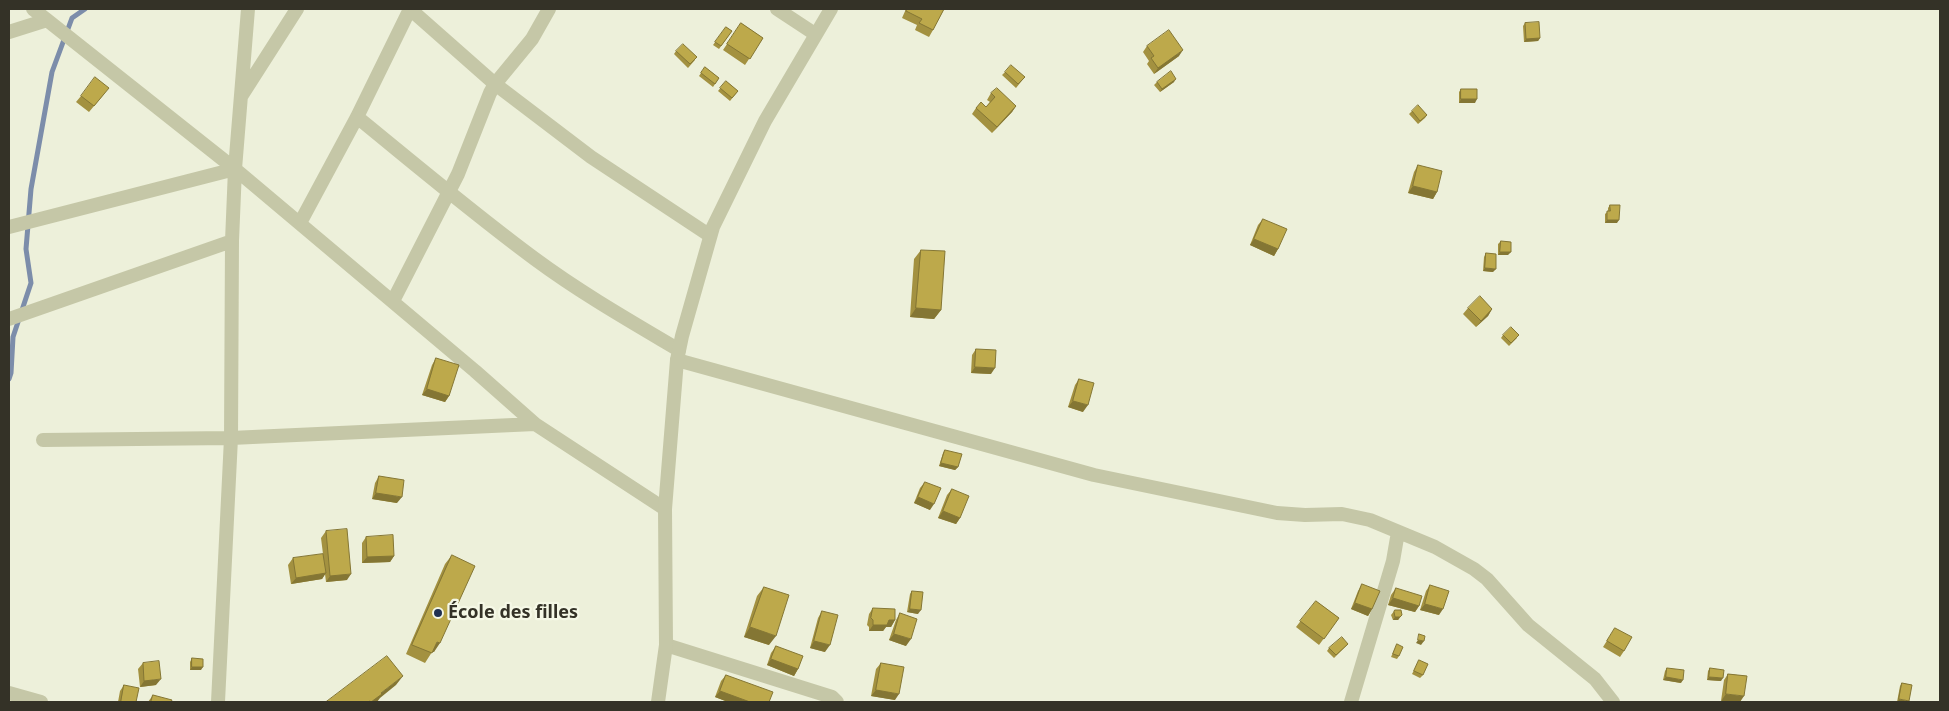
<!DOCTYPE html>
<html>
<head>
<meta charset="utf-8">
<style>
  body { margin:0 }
  #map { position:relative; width:1949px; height:711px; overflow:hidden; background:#edf0da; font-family:"Noto Sans",sans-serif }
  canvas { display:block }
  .frame { position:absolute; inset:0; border:10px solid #343227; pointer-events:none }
</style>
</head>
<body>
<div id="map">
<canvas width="1949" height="711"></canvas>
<div class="frame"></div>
</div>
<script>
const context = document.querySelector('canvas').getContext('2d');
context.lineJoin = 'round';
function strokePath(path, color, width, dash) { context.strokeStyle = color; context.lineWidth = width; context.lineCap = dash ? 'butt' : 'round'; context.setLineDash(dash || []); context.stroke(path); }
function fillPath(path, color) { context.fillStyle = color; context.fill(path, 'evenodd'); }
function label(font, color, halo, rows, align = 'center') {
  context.font = font + ' "Noto Sans",sans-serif'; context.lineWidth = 4.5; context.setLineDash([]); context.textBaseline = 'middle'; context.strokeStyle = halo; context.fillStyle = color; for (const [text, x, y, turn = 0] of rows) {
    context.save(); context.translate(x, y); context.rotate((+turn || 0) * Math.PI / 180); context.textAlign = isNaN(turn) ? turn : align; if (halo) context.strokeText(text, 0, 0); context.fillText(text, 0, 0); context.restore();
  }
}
const stream = new Path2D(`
  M9,379L11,373L13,337L31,283L26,249L31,189L52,72L72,18L85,9`);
const minor = new Path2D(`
  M33,9L47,20
  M410,9L495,84L591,157L709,235
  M777,9L815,34
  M9,32L47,20L235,169L475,371L535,424L665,509
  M242,95L297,9
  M357,117C416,165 474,214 535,259C581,293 630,321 679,350
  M300,223L357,117L410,9
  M9,227L235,169
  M393,301L458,174L490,93L495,84L532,39L549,9
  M9,319L232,241
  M677,360L1094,475L1277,513L1305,515L1342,514L1370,520L1435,547L1474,569L1487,579L1528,625L1595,679L1613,702
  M43,440L231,438L535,424
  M666,645L832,697L837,702
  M9,693L41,702
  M218,702L231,438L232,241L235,169L248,9
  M1351,702L1393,561L1398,532`);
const tertiary = new Path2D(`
  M658,702L666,645L665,509L677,360L682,336L713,227L765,121L831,9`);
const wall = new Path2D(`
  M906,9H944L933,30L929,37L915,30L917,25L902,18Z
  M741,23L763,38L745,65L723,50Z
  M1525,23L1540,38L1538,41L1524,42L1523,26Z
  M726,27L732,31L719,49L713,45Z
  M1147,46L1179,56L1154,74L1147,64L1149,61L1143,52Z
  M676,51L695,60L688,68L674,54Z
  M705,67L719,78L713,87L699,76Z
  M1005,72L1025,77L1016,88L1002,75Z
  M726,81L738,91L730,101L718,91Z
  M1157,82H1174L1160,92L1154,85Z
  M1461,89L1475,103H1459V92Z
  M991,93L1016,106L1012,112L992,133L972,114L976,108L986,107L990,102L987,100Z
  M104,94L89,112L76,102L81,96Z
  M1412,111L1427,115L1425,118L1418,124L1409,114Z
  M1418,165L1437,192L1433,199L1408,193L1414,172Z
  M1610,205L1617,223H1605V214L1608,211V208Z
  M1263,219L1278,249L1274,256L1250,245L1258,225Z
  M1501,241L1508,255H1498V244Z
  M921,250L941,310L934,319L910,317L914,259Z
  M1486,253L1493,272L1483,271L1484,257Z
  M1468,308L1492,309L1488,316L1476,327L1463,314Z
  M1503,335L1517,338L1509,346L1501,338Z
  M976,349L991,374L971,373L972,355Z
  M436,358L449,396L445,402L422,395L432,365Z
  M1079,379L1083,412L1068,407L1075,385Z
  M945,450L958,467L955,470L939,466L943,453Z
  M379,476L397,503L372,499L375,483Z
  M925,482L930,510L914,503L920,488Z
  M952,489L960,518L956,524L938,518L947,495Z
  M326,531L347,580L326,582L325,574L322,579L291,584L288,565L293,558L323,554L321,538Z
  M366,537L394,556L390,562L362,563V543Z
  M452,555L434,652H432L425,663L406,654L445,564Z
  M1362,584L1372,609L1368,616L1351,609L1358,591Z
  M1430,585L1439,615L1420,610L1426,591Z
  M764,587L769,645L744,637L757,596Z
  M1396,588L1419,606L1415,612L1388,605L1391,595Z
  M912,591L918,614L907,612L910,594Z
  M1316,601L1339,618L1319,645L1296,627Z
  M873,608L895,620L891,627H886L883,631H869V627L867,625L869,614Z
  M1395,610L1402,615L1398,620H1393L1391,615Z
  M822,611L825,652L810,648L818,618Z
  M900,613L906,646L889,640L896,620Z
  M1615,628L1624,651L1620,657L1603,647Z
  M1348,644L1334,658L1327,651L1329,648Z
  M1397,644L1399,656L1397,659L1391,657Z
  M776,646L798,669L794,676L767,665L771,653Z
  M192,658L201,670H190V662Z
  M1419,660L1423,675L1420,678L1412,674Z
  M143,663L156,685L140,687L138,669Z
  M881,663L895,700L871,696L876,669Z
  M1667,668L1681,683L1663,680L1665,671Z
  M1710,668L1721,681L1707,680L1708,671Z
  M1728,674L1747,676L1721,701L1724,680Z
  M726,675L769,702H728L715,697L721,681Z
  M1902,683L1912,685L1897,702L1900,686Z
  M124,685L136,702H118L120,691Z
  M153,695L171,702H148Z`);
const shadedWall = new Path2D(`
  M1540,38L1538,41L1524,42L1526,39Z
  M1183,50L1179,56L1154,74L1158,68Z
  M1176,79L1174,82L1160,92L1162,89Z
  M1461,99H1477L1475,103H1459Z
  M1016,106L1012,112L992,133L997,127Z
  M1413,186L1437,192L1433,199L1408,193Z
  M1607,220H1619L1617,223H1605Z
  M1254,239L1278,249L1274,256L1250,245Z
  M1500,252H1511L1508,255H1498Z
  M1485,268L1496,269L1493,272L1483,271Z
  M916,308L941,310L934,319L910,317Z
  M1492,309L1488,316L1476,327L1481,321Z
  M975,367L995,368L991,374L971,373Z
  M427,389L449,396L445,402L422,395Z
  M1073,401L1088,405L1083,412L1068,407Z
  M941,463L958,467L955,470L939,466Z
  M376,493L402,497L397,503L372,499Z
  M918,497L934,504L930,510L914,503Z
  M943,511L960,518L956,524L938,518Z
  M394,556L390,562L362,563L367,557Z
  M326,573L322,579L291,584L296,578Z
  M351,574L347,580L326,582L330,576Z
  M1393,598L1419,606L1415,612L1388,605Z
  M1355,603L1372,609L1368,616L1351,609Z
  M1425,604L1443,609L1439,615L1420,610Z
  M910,609L921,610L918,614L907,612Z
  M1395,617H1400L1398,620H1393Z
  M889,620H895L891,627H886L883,631H869L873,625Z
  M750,627L776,636L769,645L744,637Z
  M894,634L911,639L906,646L889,640Z
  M1418,640L1424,641L1421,645L1416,643Z
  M814,641L830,645L825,652L810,648Z
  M437,642L440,643L434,652L431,651Z
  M771,659L798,669L794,676L767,665Z
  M192,667H203L201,670H190Z
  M403,676L396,685L380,698L377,702H371L381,693Z
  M1666,677L1683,680L1681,683L1663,680Z
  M1709,677L1723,678L1721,681L1707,680Z
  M161,679L156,685L140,687L144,681Z
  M876,690L899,694L895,700L871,696Z
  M720,691L750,702H728L715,697Z
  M1726,694L1744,696L1740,702L1721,701Z
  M1899,699L1909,701L1908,702H1897Z`);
const building = new Path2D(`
  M908,9H944L933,30L919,23L922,19L906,11Z
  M1539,22L1540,38L1526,39L1525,23Z
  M741,23L763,38L750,59L727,44Z
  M726,27L732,31L721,46L715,42Z
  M1169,30L1183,50L1158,68L1151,58L1154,56L1147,46Z
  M683,44L697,57L690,64L676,51Z
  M1011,65L1025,77L1018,84L1005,72Z
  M705,67L719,78L715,84L701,73Z
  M1171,71L1176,79L1162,89L1157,82Z
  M95,77L109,88L94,106L81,96Z
  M726,81L738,91L732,98L720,88Z
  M997,88L1016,106L997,127L976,108L981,102L986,107L995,97L991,93Z
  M1461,89H1477V99H1461Z
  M1418,105L1427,115L1420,121L1412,111Z
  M1418,165L1442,171L1437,192L1413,186Z
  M1610,205H1620L1619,220H1607V211H1610Z
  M1263,219L1287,229L1278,249L1254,239Z
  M1501,241L1511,242V252H1500Z
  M921,250L945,251L941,310L916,308Z
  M1486,253L1496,254V269L1485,268Z
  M1480,296L1492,309L1481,321L1468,308Z
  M1511,327L1519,335L1511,343L1503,335Z
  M976,349L996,350L995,368L975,367Z
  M436,358L459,365L449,396L427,389Z
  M1079,379L1094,383L1088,405L1073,401Z
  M945,450L962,454L958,467L941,463Z
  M379,476L404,480L402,497L376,493Z
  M925,482L941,488L934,504L918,497Z
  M952,489L969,496L960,518L943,511Z
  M347,529L351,574L330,576L326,531Z
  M393,535L394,556L367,557L366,537Z
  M323,554L326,573L296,578L293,558Z
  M452,555L475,566L440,643L437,642L432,653L412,645Z
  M1362,584L1380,591L1372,609L1355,603Z
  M1430,585L1449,591L1443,609L1425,604Z
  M764,587L789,595L776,636L750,627Z
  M1396,588L1422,596L1419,606L1393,598Z
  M912,591L923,592L921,610L910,609Z
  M1316,601L1339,618L1324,639L1300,621Z
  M873,608L895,609V620H889L887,625H873V620L871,618Z
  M1395,610H1401L1402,615L1400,617H1395L1394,612Z
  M822,611L838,615L830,645L814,641Z
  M900,613L917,619L911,639L894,634Z
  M1615,628L1632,637L1624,651L1607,641Z
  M1419,634L1425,636L1424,641L1418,640Z
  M1342,637L1348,644L1336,655L1329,648Z
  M1397,644L1403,647L1399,656L1393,654Z
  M776,646L803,656L798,669L771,659Z
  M387,656L403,676L381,693L382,694L371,702L369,701L368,702H326Z
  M192,658L203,659V667H192Z
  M1419,660L1428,664L1423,675L1414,671Z
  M159,661L161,679L144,681L143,663Z
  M881,663L904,667L899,694L876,690Z
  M1667,668L1684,670L1683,680L1666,677Z
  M1710,668L1724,670L1723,678L1709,677Z
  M1728,674L1747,676L1744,696L1726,694Z
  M726,675L773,692L769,702H750L720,691Z
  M1902,683L1912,685L1909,701L1899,699Z
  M124,685L139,688L136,702H121Z
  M153,695L172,700L171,702H151Z`);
const markers = [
  [438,613,5,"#203152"]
];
const poiNames = [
  ["École des filles",448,613]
];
strokePath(stream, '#7c8daa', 5);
strokePath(minor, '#c5c7a7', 14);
strokePath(tertiary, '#c5c7a7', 14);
fillPath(wall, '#a39140');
fillPath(shadedWall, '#847634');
fillPath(building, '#bda94b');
strokePath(building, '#847634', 1);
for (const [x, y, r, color] of markers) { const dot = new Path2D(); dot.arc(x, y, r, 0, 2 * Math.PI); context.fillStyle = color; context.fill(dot); strokePath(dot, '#f5f8e6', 2); }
label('bold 18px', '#343227', '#f5f8e6', poiNames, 'left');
</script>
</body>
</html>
